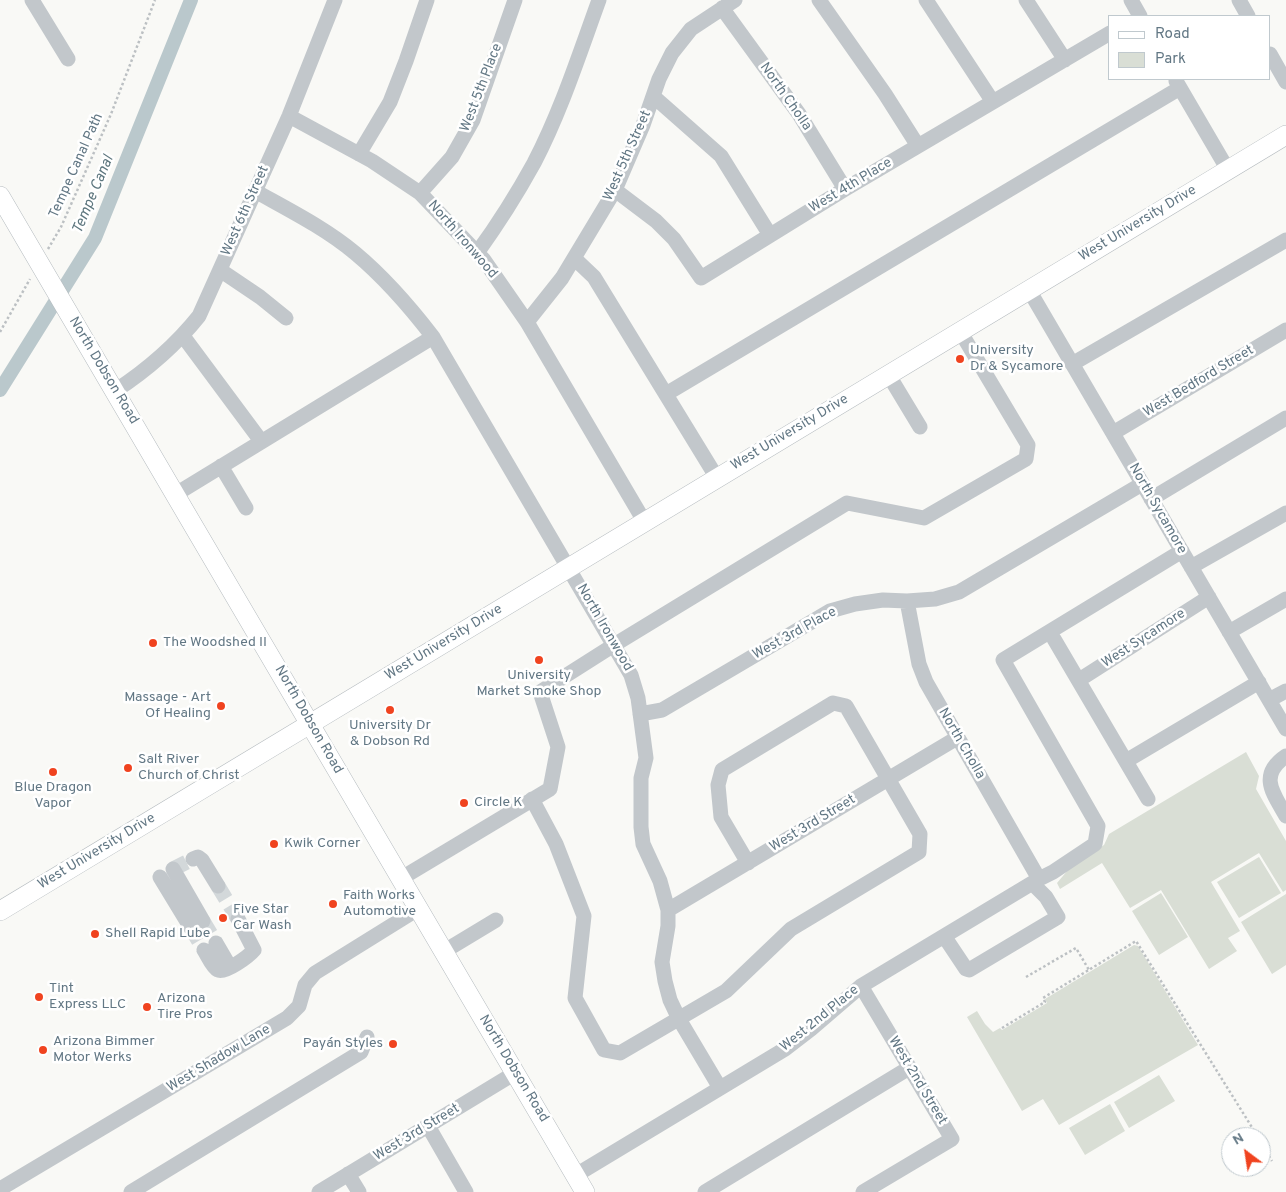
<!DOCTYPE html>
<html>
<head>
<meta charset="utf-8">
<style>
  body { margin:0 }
  #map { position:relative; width:1286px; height:1192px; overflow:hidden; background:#f9f9f6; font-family:Overpass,sans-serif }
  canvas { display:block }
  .legend { position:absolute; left:1108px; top:15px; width:162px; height:65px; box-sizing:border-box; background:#fff; border:1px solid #c0c9ce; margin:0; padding:6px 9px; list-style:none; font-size:15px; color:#627784 }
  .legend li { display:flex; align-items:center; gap:10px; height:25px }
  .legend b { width:25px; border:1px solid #c0c9ce }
  .north { position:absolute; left:1221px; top:1127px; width:50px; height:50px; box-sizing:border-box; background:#fff; border:1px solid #c0c9ce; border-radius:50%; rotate:329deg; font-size:14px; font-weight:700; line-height:20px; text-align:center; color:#627784 }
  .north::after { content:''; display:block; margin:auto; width:18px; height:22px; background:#f0431f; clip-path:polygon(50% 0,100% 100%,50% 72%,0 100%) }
</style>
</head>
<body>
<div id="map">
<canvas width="1286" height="1192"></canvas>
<ul class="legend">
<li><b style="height:6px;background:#fff"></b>Road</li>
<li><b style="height:14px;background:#d9ded5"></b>Park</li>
</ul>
<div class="north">N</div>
</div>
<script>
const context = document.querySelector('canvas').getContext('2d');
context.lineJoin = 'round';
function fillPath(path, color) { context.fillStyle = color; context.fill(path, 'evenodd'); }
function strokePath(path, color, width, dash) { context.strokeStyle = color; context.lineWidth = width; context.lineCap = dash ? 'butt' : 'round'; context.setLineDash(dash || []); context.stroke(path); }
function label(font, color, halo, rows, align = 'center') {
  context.font = font + ' Overpass,sans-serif'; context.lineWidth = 5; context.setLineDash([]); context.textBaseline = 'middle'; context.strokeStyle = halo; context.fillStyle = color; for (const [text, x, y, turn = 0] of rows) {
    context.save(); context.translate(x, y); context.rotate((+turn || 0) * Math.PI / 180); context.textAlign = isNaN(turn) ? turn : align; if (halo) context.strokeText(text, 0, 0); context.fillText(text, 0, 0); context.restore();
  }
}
const green = new Path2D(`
  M1246,752L1259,776L1256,789L1286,841V890L1283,892L1259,853L1211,882L1240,931L1228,938L1237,951L1209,969L1161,890L1130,908L1102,863L1060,889L1057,883L1073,864L1104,845L1109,834Z
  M1259,857L1281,893L1239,918L1217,882Z
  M1161,893L1188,937L1159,955L1132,911Z
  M1286,894V965L1272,974L1241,922Z
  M1134,945L1138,946L1198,1045L1059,1125L1043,1099L1022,1111L967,1017L977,1011L985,1024L993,1032L1000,1028L1002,1030L1047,1003L1045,999Z
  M1159,1075L1175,1101L1129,1128L1114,1102Z
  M1110,1104L1125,1131L1085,1155L1069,1128Z`);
const canal = new Path2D(`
  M0,390L95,238L191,0`);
const minorTunnel = new Path2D(`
  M173,869L193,859
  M218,886L238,919
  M203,921L216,943
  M191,928L204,950`);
const path = new Path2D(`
  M48,249L61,227L111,114L155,0
  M0,332L30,279
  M1026,977L1076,948L1089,970
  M1002,1028L1045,1002L1043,998L1136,941L1258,1137
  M1261,1143L1272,1161`);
const minor = new Path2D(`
  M32,0L68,59
  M819,0L885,94L918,146
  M926,0L993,102
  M1026,0L1065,60
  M1131,0L1140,16
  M1239,0L1248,16
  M722,8L799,114L845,189
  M1270,54L1286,82
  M1176,81L1228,170
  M653,96L721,156L770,235
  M289,116L372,161L420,193L484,260L527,322L644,521
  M359,154L390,102L406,61L427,0
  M615,190L656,221L674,239L701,278L845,189L1110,33
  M255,191C289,210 325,228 355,253C385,278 410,307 433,337L631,675L638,698L646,758L641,778V827L643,844L660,881L668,910V926L662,962L665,981L670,1000L679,1019L720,1088
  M420,193L452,157L473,120L515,0
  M477,253C498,224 517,194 534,163C561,111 579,55 599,0
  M575,259L594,277L717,478
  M220,270L260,297L286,318
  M1029,290L1286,729
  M527,322L562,278L615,190L643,125L659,79L672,53L691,29L735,0
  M183,336L261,441
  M1072,364L1286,240
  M888,374L920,427
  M115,391C147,370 175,346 199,316L289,116L335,0
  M666,394L1180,88
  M1113,433L1286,330
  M221,466L246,508
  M176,494L433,337
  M1151,499L1286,418
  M1191,567L1286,513
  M907,601L919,664L926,682L1039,879
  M1229,632L1286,599
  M1054,639L1148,799
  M1079,680L1209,597
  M1269,700L1286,691
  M640,714L662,710L830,611L855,604L883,600L907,601L935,599L959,592L1142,484
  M1286,756C1258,775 1273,793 1286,816
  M1126,761L1259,682
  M532,799L556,844L584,916L575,998L604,1050L620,1053L726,991L791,929L919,852L920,834L846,706L833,703L722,770L718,785L721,817L748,863
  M193,859L198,857L202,860L218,886
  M173,869L203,921
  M160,877L191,928
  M400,879L550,789L558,747L540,692L614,645L847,503L924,518L1026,459L1028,445L960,331
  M668,910L957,738
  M944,936L966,969L969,970L1058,917L1046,897L1032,883
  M216,943L230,967
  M204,950C208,956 212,967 218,970C225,974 249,956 254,950L238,919
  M443,952L496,920
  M861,986L952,1139L863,1192
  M428,1126L466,1192
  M348,1174L359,1192
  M576,1175L785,1049L811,1029L861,986L1039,879L1053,872L1095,844L1098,826L1003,660L1182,551
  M0,1189L287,1018L299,1006L305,985L315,973L418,909
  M131,1192L361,1052L367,1037
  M319,1192L515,1073
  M705,1192L909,1068`);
const major = new Path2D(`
  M0,196C195,528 389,861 585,1192
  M0,911L1286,135`);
const markers = [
  [960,359,5,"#f0431f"],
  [153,643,5,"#f0431f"],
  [539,660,5,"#f0431f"],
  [221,706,5,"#f0431f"],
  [390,710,5,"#f0431f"],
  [128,768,5,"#f0431f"],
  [53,772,5,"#f0431f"],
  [464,803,5,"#f0431f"],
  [274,844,5,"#f0431f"],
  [333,904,5,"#f0431f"],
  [223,918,5,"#f0431f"],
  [95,934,5,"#f0431f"],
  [39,997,5,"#f0431f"],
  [147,1007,5,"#f0431f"],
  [393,1044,5,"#f0431f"],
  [43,1050,5,"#f0431f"]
];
const streetNames = [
  ["West 5th Place",482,88,-69],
  ["North Cholla",785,97,55],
  ["West 5th Street",628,156,-66],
  ["Tempe Canal Path",77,166,-66],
  ["West 4th Place",851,186,-31],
  ["West 6th Street",246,211,-66],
  ["West University Drive",1138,224,-31],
  ["North Ironwood",462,240,49],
  ["North Dobson Road",103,371,59],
  ["West Bedford Street",1199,382,-31],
  ["West University Drive",790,433,-31],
  ["North Sycamore",1157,509,60],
  ["North Ironwood",604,628,60],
  ["West 3rd Place",795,634,-29],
  ["West Sycamore",1144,639,-33],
  ["West University Drive",444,643,-31],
  ["North Dobson Road",308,720,60],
  ["North Cholla",961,744,60],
  ["West 3rd Street",813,824,-31],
  ["West University Drive",97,852,-31],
  ["West 2nd Place",820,1019,-39],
  ["West Shadow Lane",219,1059,-31],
  ["North Dobson Road",513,1069,59],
  ["West 2nd Street",917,1081,59],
  ["West 3rd Street",417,1133,-31]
];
const poiNames = [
  ["University",970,351],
  ["Dr & Sycamore",970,367],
  ["The Woodshed II",163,643],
  ["University",539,676,"center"],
  ["Market Smoke Shop",539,692,"center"],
  ["Massage - Art",211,698,"right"],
  ["Of Healing",211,714,"right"],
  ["University Dr",390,726,"center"],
  ["& Dobson Rd",390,742,"center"],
  ["Salt River",138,760],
  ["Church of Christ",138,776],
  ["Blue Dragon",53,788,"center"],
  ["Vapor",53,804,"center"],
  ["Circle K",474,803],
  ["Kwik Corner",284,844],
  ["Faith Works",343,896],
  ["Automotive",343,912],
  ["Five Star",233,910],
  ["Car Wash",233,926],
  ["Shell Rapid Lube",105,934],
  ["Tint",49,989],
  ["Express LLC",49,1005],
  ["Arizona",157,999],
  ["Tire Pros",157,1015],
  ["Arizona Bimmer",53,1042],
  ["Motor Werks",53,1058],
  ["Payán Styles",383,1044,"right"]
];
const waterNames = [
  ["Tempe Canal",94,195,-67]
];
fillPath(green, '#d9ded5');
strokePath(canal, '#bac8cc', 14);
strokePath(minorTunnel, '#d3d8da', 15, [15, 8]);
strokePath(major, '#b5bbbf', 20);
strokePath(path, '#bcc0c3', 2.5, [2.5, 2.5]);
strokePath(minor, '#c2c7cb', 15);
strokePath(major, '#fff', 19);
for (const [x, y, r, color] of markers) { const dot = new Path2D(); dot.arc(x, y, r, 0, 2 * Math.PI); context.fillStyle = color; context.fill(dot); strokePath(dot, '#fff', 2); }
label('14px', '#627784', '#fff', streetNames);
label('14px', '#627784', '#fff', poiNames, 'left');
label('italic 15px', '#5d767e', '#fff', waterNames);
</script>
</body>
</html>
